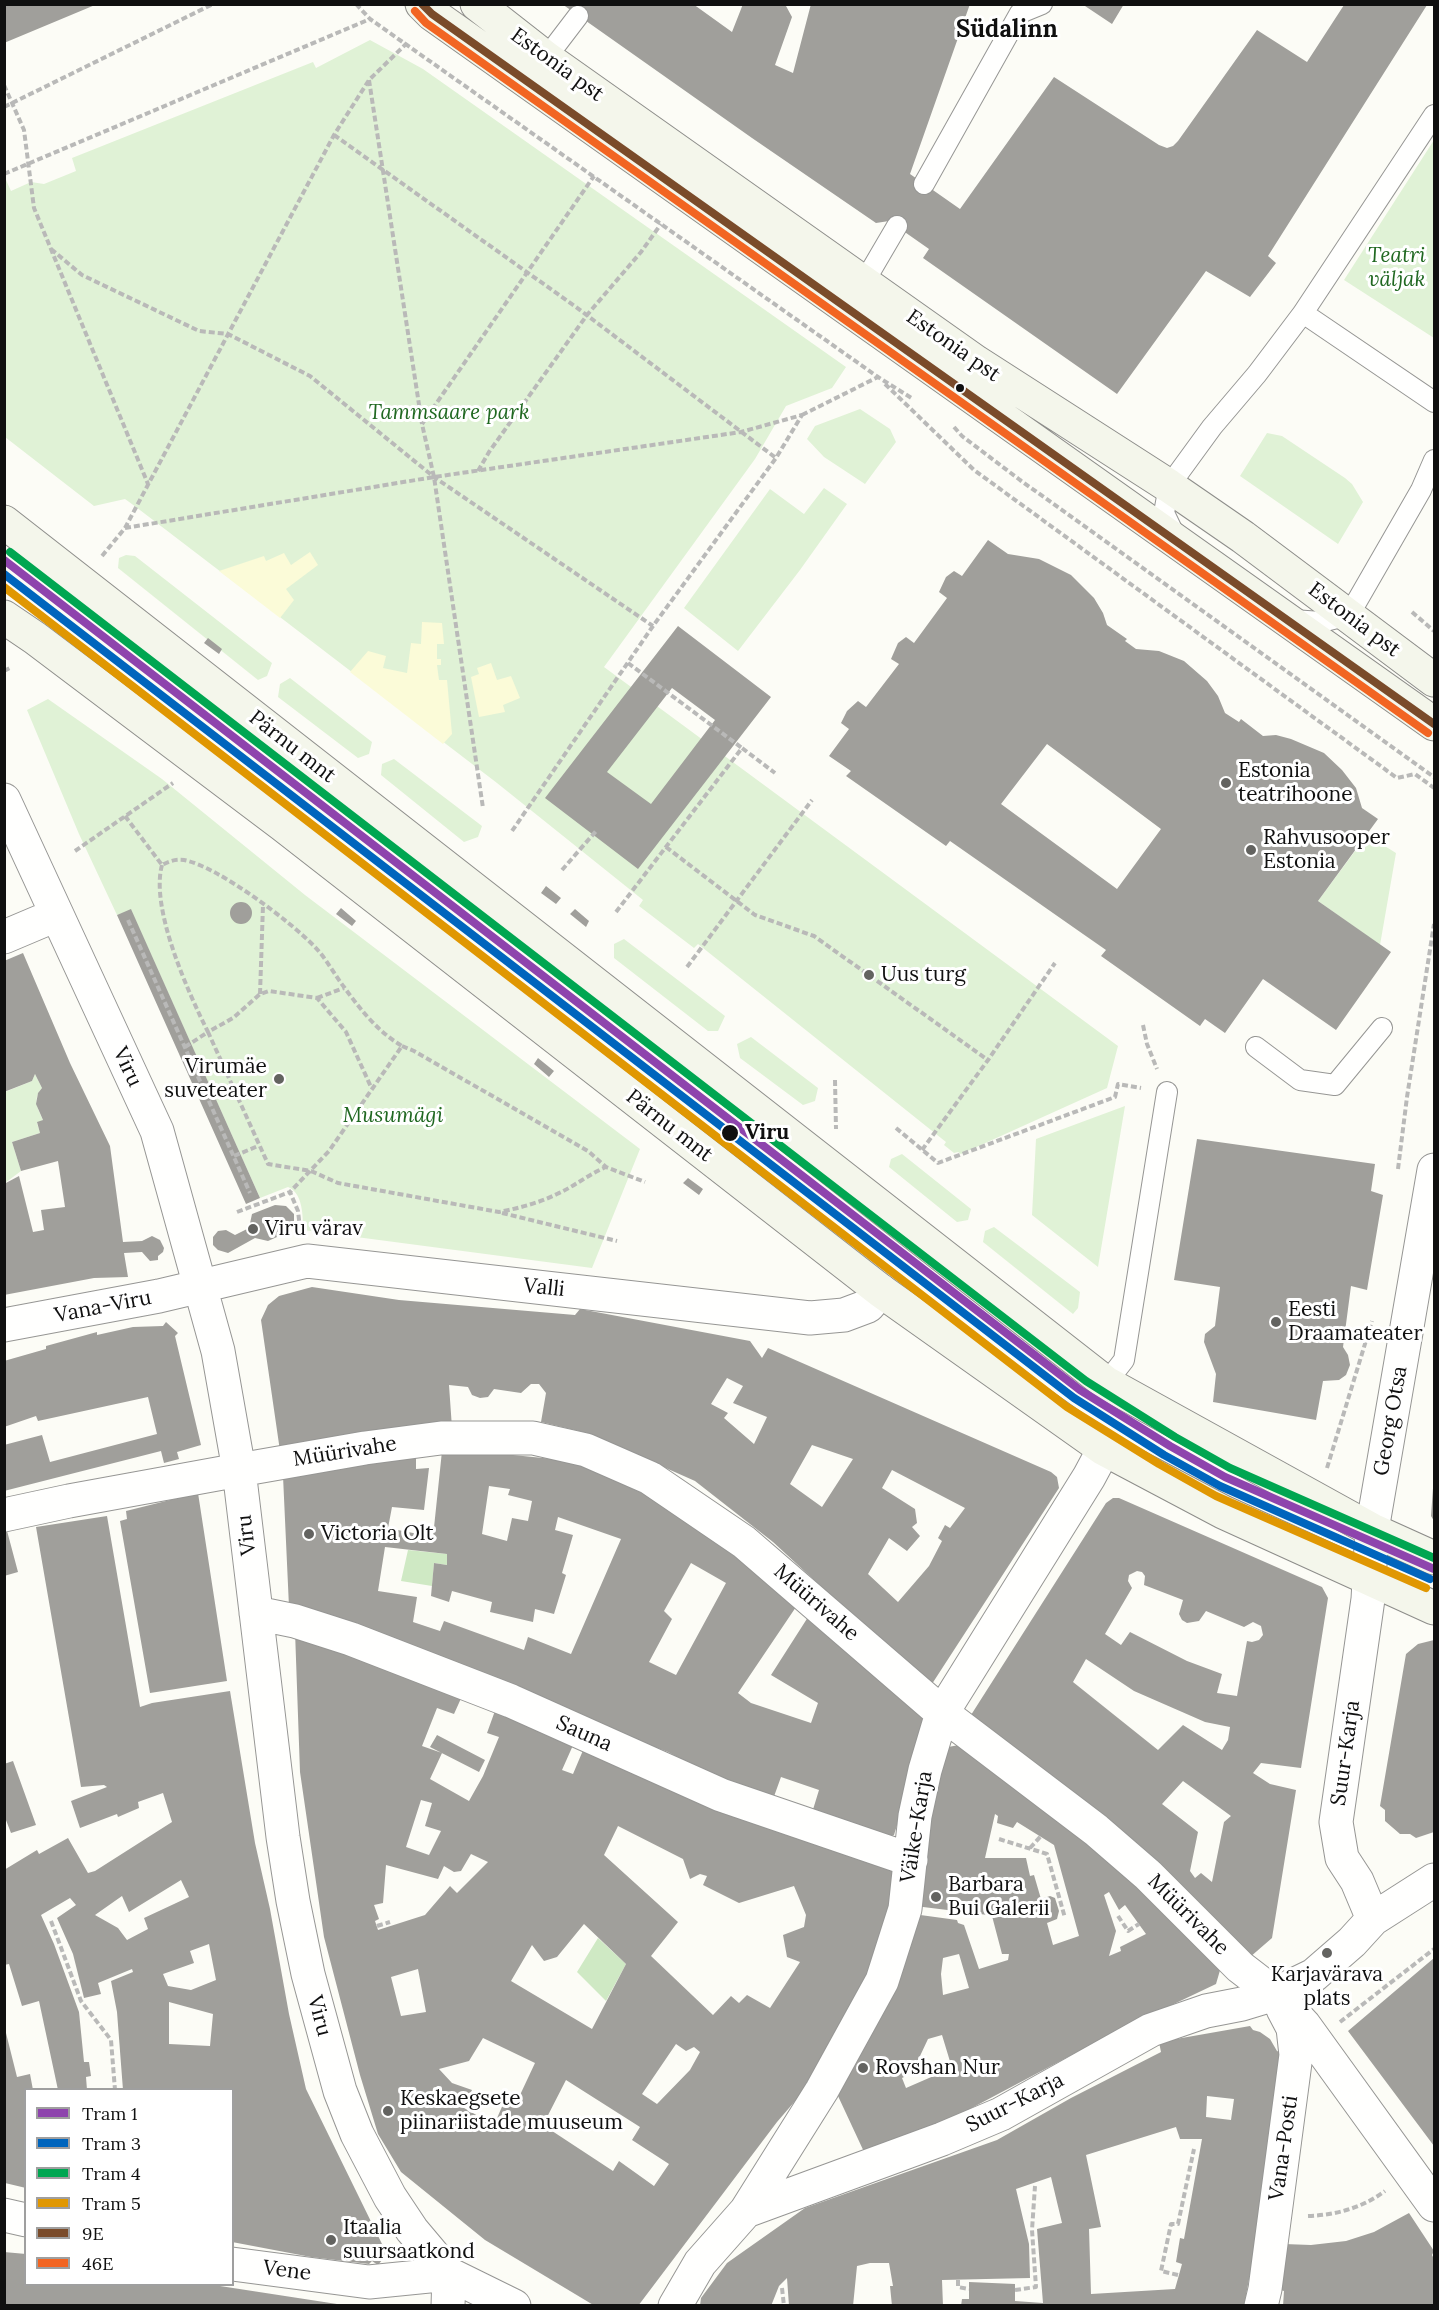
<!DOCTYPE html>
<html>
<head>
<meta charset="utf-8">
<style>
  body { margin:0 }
  #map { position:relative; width:1439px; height:2310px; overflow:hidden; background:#fcfcf6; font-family:Lora,serif }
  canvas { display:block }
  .frame { position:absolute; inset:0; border:6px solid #101010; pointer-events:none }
  .legend { position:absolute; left:24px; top:2088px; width:210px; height:198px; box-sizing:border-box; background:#fff; border:2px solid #9f9f9f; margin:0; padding:8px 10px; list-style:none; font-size:18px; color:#101010 }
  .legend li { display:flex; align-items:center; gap:12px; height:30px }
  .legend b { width:30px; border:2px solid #9f9f9f }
</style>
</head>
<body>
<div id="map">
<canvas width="1439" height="2310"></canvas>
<div class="frame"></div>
<ul class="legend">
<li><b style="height:8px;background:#8e44ad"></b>Tram 1</li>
<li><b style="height:8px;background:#0065bd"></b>Tram 3</li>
<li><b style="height:8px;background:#00a651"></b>Tram 4</li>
<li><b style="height:8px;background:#e09702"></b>Tram 5</li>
<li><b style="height:8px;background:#7a4b2a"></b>9E</li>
<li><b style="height:8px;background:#f26522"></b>46E</li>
</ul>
</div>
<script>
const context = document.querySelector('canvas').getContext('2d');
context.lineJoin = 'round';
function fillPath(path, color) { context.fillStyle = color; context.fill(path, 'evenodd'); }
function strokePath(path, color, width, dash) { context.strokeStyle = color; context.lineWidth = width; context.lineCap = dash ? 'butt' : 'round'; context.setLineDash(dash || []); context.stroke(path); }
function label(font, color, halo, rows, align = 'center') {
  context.font = font + ' Lora,serif'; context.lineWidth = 6; context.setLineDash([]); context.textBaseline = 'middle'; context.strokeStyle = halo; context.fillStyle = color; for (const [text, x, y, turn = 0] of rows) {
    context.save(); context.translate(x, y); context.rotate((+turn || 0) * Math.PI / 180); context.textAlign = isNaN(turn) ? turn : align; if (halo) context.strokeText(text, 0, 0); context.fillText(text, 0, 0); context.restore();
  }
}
const green = new Path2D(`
  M370,40L423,69L846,367L832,388L786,406L755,459L604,667L1118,1046L1107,1088L961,1154L958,1152L954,1153L944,1145L946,1142L698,944L694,948L639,906L643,900L497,783L136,507L125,499L94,506L5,437L4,180H6L11,191L31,182L44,184L76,171L72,158L313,62L316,68Z
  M1434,140V338L1344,280Z
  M860,409L890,429L896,442L865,484L824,457L807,439L815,426Z
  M1267,433L1282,436L1345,478L1352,484L1363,502L1338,544L1240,476Z
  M824,488L847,504L800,570L738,651L684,608L770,489L804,514Z
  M126,555L135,556L272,663L267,676L258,680L118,568L119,558Z
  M290,678L372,742L369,754L358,758L278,697L280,684Z
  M48,699L162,779L305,895L640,1149L592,1268L303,1230C303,1216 303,1193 288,1187L260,1198L131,910L117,915L79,834L27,710Z
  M394,759L482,826L478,837L464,842L381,775L382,764Z
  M1367,835L1396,853L1380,945L1318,901Z
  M624,939L725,1016L718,1031H708L614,958V944Z
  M751,1037L818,1088L815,1101L803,1105L740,1058L737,1044Z
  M35,1074L42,1088C32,1099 38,1109 43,1120L37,1123L40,1133L12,1142L21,1171L5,1183V1092L32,1081Z
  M1125,1106L1098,1267L1032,1215L1036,1139Z
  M902,1154L971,1209L968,1220L957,1222L889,1167L891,1159Z
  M994,1227L1080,1292L1078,1308L1073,1314L983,1242L985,1231Z`);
const forest = new Path2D(`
  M408,1550L447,1554V1565L434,1563L432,1586L401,1581Z
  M598,1938L626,1964L606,2001L577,1972Z`);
const sand = new Path2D(`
  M310,552L318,565L286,589L294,600L280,618L219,571L264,556L266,561L284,553L291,565Z
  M422,622L442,623L444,644H437V659H441V665H437L439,680H447L452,734L443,744L350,672L368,651L386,656L383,668L407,673L411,643L421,644Z
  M491,663L497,680L511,676L520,698L503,705L505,712L479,717L471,677L479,674L477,668Z`);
const building = new Path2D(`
  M562,4H693L732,32L743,4L786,6L792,17L775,65L793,73L811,4H970L910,174L960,209L1054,77L1159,145L1167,148L1173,146L1178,141L1257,30L1307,62L1344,5H1427L1268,256L1276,263L1250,297L1206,271L1117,394L923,258L929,249L889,221L876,223L752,138Z
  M1082,4H1124L1112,24Z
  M4,5H95L4,43Z
  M988,540L1008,554L1039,559L1071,575L1094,598L1103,613L1107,625L1127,639L1125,641L1136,649L1159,651L1184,661L1207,681L1218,696L1225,713L1239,722L1241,719L1263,736L1276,735L1291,739L1324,753L1342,770L1356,788L1362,808L1378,819L1318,901L1391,952L1336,1030L1263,979L1225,1033L1205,1019L1200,1026L1101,956L1106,950L1083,934L950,841L946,846L846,776L851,771L829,756L849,729L841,723L847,711L858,701L866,707L899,664L891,659L898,643L906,637L914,643L947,598L939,592L946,577L954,571L962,576ZM1047,744L1161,829L1117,889L1001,804Z
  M678,626L771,697L638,869L545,798ZM672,688L715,720L651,804L607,772Z
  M208,638L222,649L219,654L204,643Z
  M546,886L561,898L556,904L541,893Z
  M230 913a11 11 0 1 1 22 0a11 11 0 1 1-22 0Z
  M341,908L356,921L352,926L336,914Z
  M131,909L260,1198L246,1204L117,915Z
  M575,909L589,921L586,927L570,914Z
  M23,953L70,1063L110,1146L123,1242L142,1241L152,1236L160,1240L164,1248L163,1252L158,1256V1260L150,1261L142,1252L124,1253L128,1277L94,1278L4,1295V1184L19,1176L33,1232L44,1230L41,1210L65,1207L58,1161L21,1171L12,1142L40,1133L37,1122L43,1120L36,1104L38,1093L42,1088L35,1074L32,1081L4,1092V961Z
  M538,1058L554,1071L549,1077L534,1064Z
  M1197,1139L1375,1164L1371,1191L1383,1195L1367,1290L1351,1286L1343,1347L1348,1355L1350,1365L1346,1375L1339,1380L1323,1381L1316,1420L1213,1402L1216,1374L1204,1342L1205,1334L1215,1326L1220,1287L1174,1280Z
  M688,1178L703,1189L699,1195L683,1183Z
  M275,1205L286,1206L294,1214V1224L286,1233L268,1241L255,1238L228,1253L218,1250L213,1245V1237L218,1231L226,1230L235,1235L249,1228L252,1214Z
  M312,1287L399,1300L575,1315L580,1309L750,1341L762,1358L768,1348L1051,1472L1057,1477L1059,1488L930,1687L773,1542L695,1481L587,1433L541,1422L546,1393L539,1384H531L521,1393L494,1389L488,1397L480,1398L472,1395L468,1387L449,1385L452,1428L280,1451L261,1320L268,1305L279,1296ZM727,1378L743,1386L733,1403L767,1417L754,1444L724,1418L728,1413L711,1404ZM812,1445L853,1459L822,1507L790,1484ZM892,1470L965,1508L950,1528L945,1525L938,1538L942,1541L929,1566L898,1602L868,1574L889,1538L907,1551L920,1536L912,1527L917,1523L915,1509L882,1488Z
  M166,1322L178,1333L175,1336L201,1445L177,1452L179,1459L164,1463L161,1451L4,1491V1445L42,1435L50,1462L157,1434L148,1397L38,1421L36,1416L4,1427V1361L46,1349V1346L97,1332V1335L133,1327L163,1326Z
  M442,1451L493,1453L573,1461L644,1494L725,1549L798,1604L738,1693L751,1703L811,1723L818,1703L771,1675L810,1614L931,1713L894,1835L881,1840L811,1816L819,1790L781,1777L772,1802L734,1787L668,1752L289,1607L283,1476L416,1453V1469L429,1468L424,1510L392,1507L388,1528L433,1537ZM489,1486L510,1489L508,1495L532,1501L528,1521L512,1518L507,1541L482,1534ZM558,1517L621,1539L571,1654L528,1637L524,1650L444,1621L440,1631L413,1622L417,1597L378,1591L385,1547L447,1554V1565L434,1563L431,1596L449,1602L452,1591L492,1602L490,1612L533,1622L535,1609L554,1614L566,1575L562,1573L573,1535L555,1530ZM691,1563L726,1583L676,1675L649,1662L672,1619L664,1611Z
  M1433,1488H1434V1521L1431,1516Z
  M198,1493L227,1681L150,1693L120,1521L127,1519L126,1511Z
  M1113,1498H1119L1322,1587L1328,1598L1301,1768L1261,1763L1253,1773L1270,1784L1296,1790L1272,1938L1242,1964L971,1715L1106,1503ZM1137,1571L1142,1572L1145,1576L1144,1585L1183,1600L1179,1614L1182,1620L1187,1623L1199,1621L1206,1611L1244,1627L1253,1622L1261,1626L1263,1635L1259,1640L1252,1642L1247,1641L1237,1696L1217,1693L1222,1674L1187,1661L1130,1632L1121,1645L1105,1634L1132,1588L1128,1581L1129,1575ZM1086,1659L1134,1691L1205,1722L1230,1727L1228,1740L1222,1750L1183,1725L1158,1750L1073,1682ZM1183,1781L1231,1816L1224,1822L1212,1882L1201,1873L1195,1878L1190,1871L1198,1832L1162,1804Z
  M107,1516L140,1707L152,1703L230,1691L255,1843L270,1909L289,2014L306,2089L383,2246L381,2250L387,2254L378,2265L372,2261L369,2264L311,2257L232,2242V2090H123L117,2012L111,1981L133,1972L132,1969L98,1983L101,1994L84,1998L73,1954L57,1918L76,1905L70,1898L41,1915L54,1944L79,2012L84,2062H89L91,2076L86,2077L87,2090H58L39,2001L22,2006L9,1964L4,1965V1870L37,1850L39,1854L68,1838L88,1873L95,1871L172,1822L163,1793L138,1802L139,1808L118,1817L117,1814L80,1828L71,1801L107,1787L104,1785L81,1787L36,1527ZM181,1880L189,1897L144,1918L148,1929L127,1940L118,1928L95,1915L122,1896L129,1912ZM209,1944L216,1980L191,1990L168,1986L163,1974L194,1963L190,1951ZM169,2002L213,2014L210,2046L169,2044Z
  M6,1527L18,1572L4,1576V1528Z
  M295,1631L463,1694L454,1714L437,1708L422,1746L442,1753L430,1779L469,1801L483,1776L499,1737L487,1733L496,1708L574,1743L562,1770L573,1774L584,1748L891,1859L901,1877L873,1973L814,2079L777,2122L638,2306H595L485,2240L401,2172L378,2134L360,2075L324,1937L300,1772ZM421,1800L432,1803L425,1826L441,1831L429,1855L406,1847ZM618,1826L683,1859L690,1879L700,1874L707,1876L703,1885L739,1903L794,1886L806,1915L804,1927L783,1935L787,1957L800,1962L770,2008L747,1995L739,2003L731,1996L713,2015L651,1956L678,1922L604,1855ZM471,1854L488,1862L457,1893L450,1886L425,1915L378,1930L375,1921L379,1919L374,1905L383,1903L386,1865L438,1879L444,1866L454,1872L461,1871ZM584,1924L626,1964L592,2029L511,1981L532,1945L544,1961L557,1957ZM418,1969L426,2012L401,2016L391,1977ZM483,2038L535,2063L520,2095L508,2093L494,2125L464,2108L472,2090L452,2083L439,2069L469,2061ZM676,2044L686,2051L694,2047L700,2052L690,2070L657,2104L642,2094ZM566,2080L640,2127L632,2140L669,2164L654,2186L619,2161L613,2171L543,2125Z
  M1434,1640V1832L1416,1838L1410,1834H1400L1385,1821V1810L1380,1806L1406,1654L1418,1644Z
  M437,1735L485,1760L479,1772L430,1747Z
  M965,1744L1004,1772L1223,1960L1216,1984L1117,2031L966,2111L865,2154L838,2096L889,1994L913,1914L957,1920L958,1923L964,1925L979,1969L1008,1960L1009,1954H1002L992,1916H996L915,1906L936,1776L948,1747ZM995,1814L998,1816L997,1823L1013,1828L1017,1822L1054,1845L1079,1936L1053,1945L1047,1923L1057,1919L1059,1911L1055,1898L1050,1896L1041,1899L1034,1875L1030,1876L1026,1858H985ZM1109,1892L1119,1910L1125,1905L1146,1934L1120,1947L1121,1951L1109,1956L1116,1931L1104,1895ZM959,1954L969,1988L943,1995L941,1974L943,1958ZM942,2035L952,2068L906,2088L902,2078L912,2073L928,2039Z
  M13,1761L36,1825L11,1833L4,1815V1764Z
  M1434,1958V2146L1348,2031Z
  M1250,2026L1253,2030L1260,2032L1270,2039L1277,2051L1282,2053L1250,2274L1244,2306H961L962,2299H969V2282L1015,2284V2301L1043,2303L1037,2229L1062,2223L1051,2177L1016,2189L1029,2244L1030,2278L942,2280L943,2306H892L890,2286H893L889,2263H870L857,2266L853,2306H789L787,2278L779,2286L771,2306H700L701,2298L727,2263L805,2208L997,2140L1071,2098L1161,2052L1159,2042ZM1207,2096L1234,2099L1231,2120L1206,2117ZM1176,2127L1180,2139H1202L1184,2239L1180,2238L1176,2262L1182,2264L1175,2289L1091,2294L1089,2229L1101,2227L1086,2155Z
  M5,2029L17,2077L30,2074L33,2090H26V2188L5,2183Z
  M1409,2213L1434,2251L1432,2255L1434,2259V2306H1283L1284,2291L1280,2290L1284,2244L1311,2245L1346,2241L1374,2232Z
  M4,2252L26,2254V2284H207L350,2306H4Z`);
const path = new Path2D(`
  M356,4L370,19L878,377L913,399
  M369,80L422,424L434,477L483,808
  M4,85L24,130L34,208L148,484
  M4,107L213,4
  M334,135L576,307L776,458
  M4,174L370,19
  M51,249L82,275L199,331L228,334L310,376L434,477L653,626
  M885,384L974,470L1397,778L1415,774L1434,788
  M802,415L878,377
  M422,424L594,176
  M954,427L962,436L1020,480L1434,777
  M478,471L489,452L587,315L641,252L661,224
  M125,528L434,477L741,432L802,415L776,458L653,626L512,831
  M102,556L125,528L334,135L369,80L407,43
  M1412,612L1434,631
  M628,663L742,748
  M4,671L12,667
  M125,816L162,865C169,861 176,859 184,860C217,866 290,921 314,946C326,958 334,974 344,987C360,1009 378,1032 402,1046L329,1151L290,1192
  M666,847L755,915L814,936L988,1060
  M75,851L173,783
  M162,865C150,908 188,992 208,1032L233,1018L260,994L269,991L317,998L346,1032L371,1087
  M562,870L597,830
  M616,912L742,748L775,773
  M128,920L250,1193
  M687,967L812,800
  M260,994L263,905
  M317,998L344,988
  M1143,1025L1147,1044L1157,1069
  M402,1046L414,1051L588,1151L606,1167L645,1182
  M185,1047L208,1032L268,1164L311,1171L338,1183L499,1212C519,1208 539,1203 557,1194C575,1186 589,1174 606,1167
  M835,1080L836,1129
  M896,1128L938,1163L1115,1097L1118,1084L1141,1088
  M922,1150L988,1060L1055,963
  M234,1156L258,1146
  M1398,1169L1407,1097L1434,924
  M237,1212L290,1192L298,1211L300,1228
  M502,1213L617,1241
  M1327,1468L1372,1321
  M999,1839L1047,1854L1065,1918
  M1030,1848L1041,1836
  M1118,1916L1128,1931L1139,1924
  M51,1921L81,2001L111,2040L115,2090
  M377,1926L390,1922
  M1340,2022L1434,1949
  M1308,2216C1336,2215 1362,2208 1385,2191
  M1178,2275L1161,2271L1171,2224H1178L1194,2149
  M958,2280V2287L969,2289
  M782,2288L784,2306
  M1015,2290L1036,2287L1032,2230L1035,2186`);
const lane = new Path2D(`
  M546,58L578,16
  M924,184L1020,13L1042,4
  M863,284L897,226
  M1303,313L1434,402
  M1175,536L1164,513L1169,486L1212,427L1257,374L1303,313L1434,115
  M1293,620L1321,622L1349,615L1421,490L1434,460
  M1256,1047L1300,1080L1335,1085L1382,1028
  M1106,1383L1124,1360L1167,1092`);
const street = new Path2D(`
  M4,800L157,1131L218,1351L239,1470L283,1837L293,1901L308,1974L340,2091L357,2134L390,2197L412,2230L449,2274L514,2306
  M4,937L56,915
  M4,1325L159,1296L307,1261L810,1318L844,1315L868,1306L881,1291
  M4,1515L69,1501L239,1470L365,1448L441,1438H533L586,1450L650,1478L744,1542L942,1713L1096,1830L1148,1875L1240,1967L1275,1994L1304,2025L1434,2205
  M256,1613L295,1621L351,1639L511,1701L721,1795L911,1860
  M1373,1919L1357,1881L1342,1858L1336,1822L1368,1599L1372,1530L1434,1170
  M746,2211L822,2090L882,1981L905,1909L915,1816L925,1770L942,1713L1089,1477L1104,1449
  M4,2215L26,2220
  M232,2264L369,2282L449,2274
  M448,2306L449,2274
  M675,2306L700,2263L746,2211L942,2139L1001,2114L1151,2030L1206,2011L1242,2004L1275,1994L1314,1975L1352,1942L1373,1919L1434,1880
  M1261,2306L1265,2289L1296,2055L1293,2028L1283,2009`);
const secondary = new Path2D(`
  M422,4L432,14L1434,724
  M477,4L546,58L976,362L1169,486L1243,537L1434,680
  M4,522L1106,1383L1372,1530L1434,1558
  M4,617L35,638L283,825L881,1291L1104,1449L1223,1512L1434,1608`);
const bus1 = new Path2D(`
  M422,4L432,14L1434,724`);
const bus2 = new Path2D(`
  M415,11L426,23L1428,733`);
const tram1 = new Path2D(`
  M4,560L1080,1390L1170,1446L1225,1477L1434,1569`);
const tram2 = new Path2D(`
  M4,574L1074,1398L1164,1455L1220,1486L1430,1579`);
const tram3 = new Path2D(`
  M10,552L1086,1381L1175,1437L1230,1468L1434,1558`);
const tram4 = new Path2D(`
  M4,587L1067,1407L1159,1464L1216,1496L1426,1588`);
const markers = [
  [960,388,5,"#101010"],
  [1226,783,6,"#636360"],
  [1251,850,6,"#636360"],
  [869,975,6,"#636360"],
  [279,1079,6,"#636360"],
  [730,1133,9,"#101010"],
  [253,1229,6,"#636360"],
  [1276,1322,6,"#636360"],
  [309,1534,6,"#636360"],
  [936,1897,6,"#636360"],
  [1327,1953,6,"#636360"],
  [863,2068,6,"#636360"],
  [388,2111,6,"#636360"],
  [331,2240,6,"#636360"]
];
const streetNames = [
  ["Estonia pst",557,65,36],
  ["Estonia pst",953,346,35],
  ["Estonia pst",1354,620,37],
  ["Pärnu mnt",292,747,38],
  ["Viru",127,1067,65],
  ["Pärnu mnt",669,1126,38],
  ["Valli",544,1288,6],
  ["Vana-Viru",103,1307,-11],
  ["Georg Otsa",1391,1421,-80],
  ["Müürivahe",345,1452,-9],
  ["Viru",247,1535,-97],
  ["Müürivahe",816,1603,41],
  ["Sauna",584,1734,24],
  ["Suur-Karja",1346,1753,-82],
  ["Väike-Karja",917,1827,-81],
  ["Müürivahe",1188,1915,45],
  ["Viru",319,2016,75],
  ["Suur-Karja",1015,2103,-27],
  ["Vana-Posti",1284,2148,-82],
  ["Vene",287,2271,7]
];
const parkNames = [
  ["Teatri",1397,256],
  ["väljak",1397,280],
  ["Tammsaare park",449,413],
  ["Musumägi",393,1116]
];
const poiNames = [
  ["Estonia",1238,771],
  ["teatrihoone",1238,795],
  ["Rahvusooper",1263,838],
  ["Estonia",1263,862],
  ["Uus turg",881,975],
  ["Virumäe",267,1067,"right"],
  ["suveteater",267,1091,"right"],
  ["Viru värav",265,1229],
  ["Eesti",1288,1310],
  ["Draamateater",1288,1334],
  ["Victoria Olt",321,1534],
  ["Barbara",948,1885],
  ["Bui Galerii",948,1909],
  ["Karjavärava",1327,1975,"center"],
  ["plats",1327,1999,"center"],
  ["Rovshan Nur",875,2068],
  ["Keskaegsete",400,2099],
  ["piinariistade muuseum",400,2123],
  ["Itaalia",343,2228],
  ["suursaatkond",343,2252]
];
const stopNames = [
  ["Viru",745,1133]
];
const quarterNames = [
  ["Südalinn",1007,30]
];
fillPath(green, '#e0f2d6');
fillPath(forest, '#cfe9c4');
fillPath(sand, '#fbfbd8');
fillPath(building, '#a09f9b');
strokePath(lane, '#969694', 22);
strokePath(street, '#969694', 35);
strokePath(secondary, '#8d8d8a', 35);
strokePath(path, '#b9b9b8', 4, [6, 3]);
strokePath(lane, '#fffffe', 20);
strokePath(street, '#fffffe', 33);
strokePath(secondary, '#f4f6eb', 33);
strokePath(bus1, '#7a4b2a', 8);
strokePath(bus2, '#f26522', 8);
strokePath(tram1, '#8e44ad', 8);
strokePath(tram2, '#0065bd', 8);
strokePath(tram3, '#00a651', 8);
strokePath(tram4, '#e09702', 8);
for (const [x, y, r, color] of markers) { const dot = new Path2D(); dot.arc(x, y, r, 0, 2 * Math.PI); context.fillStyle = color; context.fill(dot); strokePath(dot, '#fff', 2); }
label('21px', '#101010', '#fff', streetNames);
label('italic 21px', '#206821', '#fff', parkNames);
label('21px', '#101010', '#fff', poiNames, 'left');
label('bold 21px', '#101010', '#fff', stopNames, 'left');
label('bold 24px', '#101010', '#fff', quarterNames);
</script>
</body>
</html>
